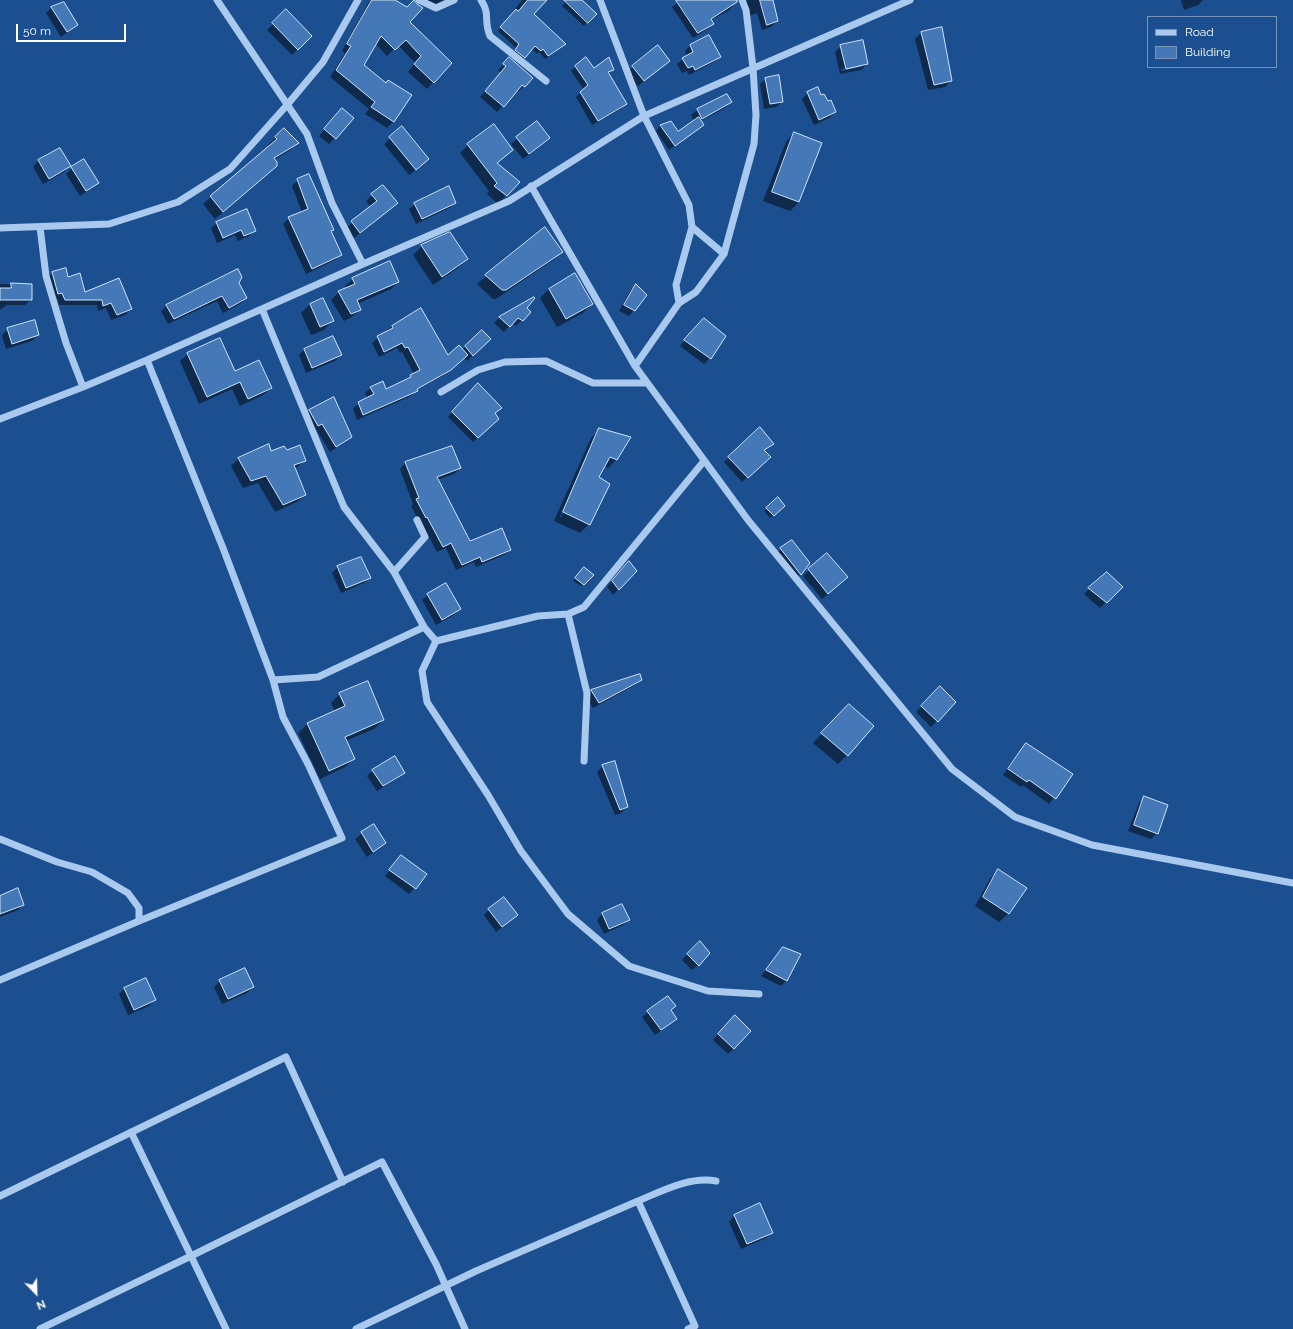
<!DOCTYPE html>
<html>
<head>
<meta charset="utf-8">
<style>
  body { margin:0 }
  #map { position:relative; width:1293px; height:1329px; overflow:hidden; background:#1b4f8f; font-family:Raleway,sans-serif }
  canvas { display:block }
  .legend { position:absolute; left:1147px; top:16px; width:130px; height:52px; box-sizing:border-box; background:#1b4f8f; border:1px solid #7695bc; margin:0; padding:5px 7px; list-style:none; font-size:12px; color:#fff }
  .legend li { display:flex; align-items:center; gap:8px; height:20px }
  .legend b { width:20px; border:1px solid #7695bc }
  .north { position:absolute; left:16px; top:1273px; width:40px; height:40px; -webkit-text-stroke:3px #1b4f8f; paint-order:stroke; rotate:157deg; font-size:11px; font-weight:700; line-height:16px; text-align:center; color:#fff }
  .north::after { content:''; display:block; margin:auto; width:14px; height:18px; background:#fff; clip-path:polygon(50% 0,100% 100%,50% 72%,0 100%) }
  .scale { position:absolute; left:16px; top:24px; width:110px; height:18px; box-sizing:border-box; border:2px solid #fff; border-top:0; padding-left:5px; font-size:12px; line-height:14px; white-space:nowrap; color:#fff; -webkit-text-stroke:3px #1b4f8f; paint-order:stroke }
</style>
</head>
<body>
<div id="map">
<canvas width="1293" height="1329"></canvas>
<ul class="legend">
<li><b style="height:5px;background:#a9c9ee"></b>Road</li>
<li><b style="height:11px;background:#4478b7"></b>Building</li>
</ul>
<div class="north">N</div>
<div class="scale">50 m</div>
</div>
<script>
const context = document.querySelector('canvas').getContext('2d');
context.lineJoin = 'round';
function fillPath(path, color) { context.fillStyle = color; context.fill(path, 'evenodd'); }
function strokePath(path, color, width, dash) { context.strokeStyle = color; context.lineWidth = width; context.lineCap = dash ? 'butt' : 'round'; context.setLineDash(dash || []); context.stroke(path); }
const shadow = new Path2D(`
  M370,0H393L409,22L451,63L427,89L408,72L415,63L398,45L387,56L375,43L363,65L394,121L387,128L365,114L369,109L330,77L345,53L342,51Z
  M427,0H443L433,6Z
  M522,0H537L533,14L565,44L545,59L539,52L537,54L532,49L521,61L513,54L516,48L498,31Z
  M567,0H581L595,14L584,26L562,6Z
  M681,0H729L733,6L728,11L711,20L713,23L708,29L693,38L672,7Z
  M748,0H772L777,21L771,27L762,30L757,13L749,16L744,4Z
  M1181,0H1203L1198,5L1184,10Z
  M63,3L77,25L61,37L46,13L51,8Z
  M286,11L311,36L292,55L267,30Z
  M941,29L951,81L945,87L928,90L915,39L921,33Z
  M690,46L719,57L714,62L689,75L687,71L682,73L677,64L687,56L685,51Z
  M841,46L867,64L861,70L840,74L835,52ZM862,65V67L841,71V69Z
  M657,47L669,61L638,86L627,72Z
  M509,59L531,78L518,92L517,90L497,112L480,97L501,73L498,70Z
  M576,66L612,70L608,74L626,103L621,109L592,125L576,97L584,90L571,71Z
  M766,79L782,102L776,107L764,109L760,84Z
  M808,93L821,96L835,112L829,118L814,125L802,99Z
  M727,95L730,102L725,108L701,121L703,125L698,129L669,150L656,131L660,126L671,122L677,132L694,121L691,115L697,110Z
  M337,115L353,118L329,144L319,136Z
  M537,122L543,143L523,159L511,144Z
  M402,128L422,165L409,175L384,144Z
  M284,129L297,143L290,150L274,160L276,166L268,174L215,219L203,204L269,146L268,145Z
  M794,133L821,143L799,202L790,211L763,201L786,142Z
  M468,145L512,150L497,163L519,182L498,204L487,194L489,191L460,153Z
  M60,149L70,166L64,172L43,184L33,167L38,161Z
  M72,168L98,183L80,196L66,174Z
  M298,180L333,229L330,232L341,255L335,260L306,274L283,224L289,218L302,212L292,186Z
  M372,195L396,203L354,238L346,228L371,207L366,201Z
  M455,203L449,208L416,224L409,209L415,204Z
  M217,223L255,231L249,236L238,241L235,235L217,243L211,228Z
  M544,229L562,252L553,260L496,299H493L477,284Z
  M422,246L467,259L458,268L433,285L413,255Z
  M52,273L68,278L85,294L131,309L125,315L111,320L106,308L98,311L97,305H59L57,298L52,299L47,278Z
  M575,275L592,304L583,313L557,327L540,298L549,289Z
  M353,279L398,282L391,289L357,304L360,309L352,317L344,321L331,300L339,292L346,289L345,286Z
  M238,283L246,298L240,304L223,313L217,301L168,324L161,311L167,305Z
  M0,284L31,285V300L25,305H7L0,310Z
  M636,285L634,310L629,316L619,311L630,291Z
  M534,298L525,308L530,312L516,326L512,323L504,332L494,323L499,318Z
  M323,299L332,321L324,330L311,335L301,313L310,304Z
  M698,325L710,358L704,364L680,346Z
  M392,326L448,357L462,350L482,332L484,345L467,361L464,358L444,375L416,390L411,396L357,420L353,408L367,398L365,393L371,388L386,390L405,381L414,374L402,352L400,353L397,348L379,357L372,343Z
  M8,329L38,335L32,341L6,349L2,335Z
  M304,350L341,355L335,361L306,373L299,355Z
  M188,354L234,372L271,388L263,395L240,406L232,389L199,404L180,361Z
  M478,385L497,419L473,442L448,417Z
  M310,410L351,437L330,452L316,429L312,431L304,416Z
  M600,429L617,459L608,468L604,466L598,478L609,484L589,524L580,533L554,521L591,438ZM594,438H596L561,517H560Z
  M772,444L764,451V462L742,482L724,462L729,458Z
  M268,446L270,452L304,461L295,469L305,495L297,502L275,512L258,483L243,488L231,466L238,459Z
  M452,447L460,468L454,474L437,480L469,542L510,550L504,555L476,567L474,562L456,570L446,548L437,552L421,522L420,523L411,506L413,504L400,469L405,463Z
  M777,499L784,506L770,518L764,511Z
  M792,542L800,574L795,579L775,554Z
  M827,554L841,583L822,599L803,576Z
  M338,567L370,577L364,583L341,593L332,573Z
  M623,568L635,571L613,595L607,587Z
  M584,569L593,575L581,586L573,581Z
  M1121,587L1100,608L1084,594L1089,589Z
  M428,595L459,609L454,615L436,625L422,600Z
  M641,680L635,685L593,708L586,696L592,691Z
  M940,688L954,702L931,727L916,712Z
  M340,694L383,720L374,729L345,741L353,759L345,767L320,779L298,733L307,724L335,711L331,703Z
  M849,706L847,755L838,764L813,743Z
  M1026,744L1072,775L1049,804L1023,785L1021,787L1003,775Z
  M603,766L627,807L621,813L615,815L597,772Z
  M373,770L404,772L398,778L377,791L367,776Z
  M1144,798L1157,833L1151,839L1128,831L1139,803Z
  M373,825L385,843L367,857L355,839Z
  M401,856L426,874L409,894L385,876Z
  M998,871L1025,888L1008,914L999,922L975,906L990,879Z
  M0,897L23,904L18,910L0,917Z
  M489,910L517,915L496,932L484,915Z
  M602,914L629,920L623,925L604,934L597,920Z
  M699,942L698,965L692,970L682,960Z
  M783,948L787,980L781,986L761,976Z
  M220,981L253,987L247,993L222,1004L214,987Z
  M125,988L154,1000L149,1006L128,1015L119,994Z
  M668,997L670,1011L676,1019L655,1035L642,1017Z
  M729,1022L734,1048L728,1054L713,1040Z
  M734,1216L772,1232L766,1238L741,1249L729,1222Z`);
const building = new Path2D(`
  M372,0H395L407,7L414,0L417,4L423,8L410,22L452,63L434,83L414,64L421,56L406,40L395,50L381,36L364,65L386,83L388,80L412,95L394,122L371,107L375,102L336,70L351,46L347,44Z
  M528,0H547L534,14L566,44L548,56L543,49L541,51L535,46L525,58L515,50L519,44L500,27L516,9L518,11Z
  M564,0H582L597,14L588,23Z
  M676,0H737V2L711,19L714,24L698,33Z
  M760,0H773L778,21L767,25Z
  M64,2L78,25L67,32L51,7Z
  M286,9L312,36L298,50L272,23Z
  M942,27L952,81L934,85L921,32Z
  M709,35L721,57L695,70L693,66L688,68L682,58L693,52L690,45Z
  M863,40L868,64L846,69L840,45Z
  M658,45L670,61L644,81L632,66Z
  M509,57L533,78L525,87L522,85L504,107L485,91L506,66L503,64Z
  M586,57L594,68L609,57L614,70L608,72L627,104L598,121L580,92L588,85L575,66Z
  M779,75L783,102L770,104L765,78Z
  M818,87L821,95L824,94L828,101L831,100L836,112L819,120L807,92Z
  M727,94L732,102L702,119L697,109Z
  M342,108L354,118L336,139L324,129Z
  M699,117L704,125L675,146L660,125L671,121L678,131Z
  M537,121L550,138L529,154L516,137Z
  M494,124L513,150L497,163L520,182L507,196L494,186L497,183L467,144Z
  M402,126L429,159L416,170L389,137Z
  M284,128L299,143L274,158L277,162V166L223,212L210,196L277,139L275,137Z
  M794,132L822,143L799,202L772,192Z
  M60,148L71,166L49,179L38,160Z
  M84,159L99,183L86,191L71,167Z
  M309,174L334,230L331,231L342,255L312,269L288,217L308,209L297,179Z
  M383,185L398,203L360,233L351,221L377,201L371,194Z
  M449,186L456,203L422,219L414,203Z
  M247,209L256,231L244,236L241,230L223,238L216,222Z
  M545,227L563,252L506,290H502L485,275Z
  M450,232L468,259L442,277L421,245Z
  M390,261L399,282L357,300L361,310L351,314L338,291L355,284L352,278Z
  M66,268L68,277L80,273L85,292L119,278L132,309L117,315L111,303L103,306L102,300H65L62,293L58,294L52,272Z
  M238,269L242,277L239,283L247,298L229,308L222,296L174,319L166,305Z
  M575,273L593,304L566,319L549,289Z
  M11,283L32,284V300H0V288H11Z
  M636,284L647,295L635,311L624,305Z
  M534,297L535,298L527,308L531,312L523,321L518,318L510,327L499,317Z
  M323,298L334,321L320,327L310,304Z
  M421,308L448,355L459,345L468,355L451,370L417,389L418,391L363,415L358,402L374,394L370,387L383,381L386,389L411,377L410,375L420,370L408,347L405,348L402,343L384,352L377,336L393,328L392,326Z
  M704,318L726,336L711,359L684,340Z
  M35,320L39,335L12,344L7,328Z
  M482,330L491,339L473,356L465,346Z
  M333,336L342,355L312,368L304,349Z
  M220,338L235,371L259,360L272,388L248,399L240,382L207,397L187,353Z
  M478,383L502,408L495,413L499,419L478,438L452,412Z
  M334,397L352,437L336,447L322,424L318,426L309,410Z
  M760,427L774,444L764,450L771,457L748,478L728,457Z
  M599,428L631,437L617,460L610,457L599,477L610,484L590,525L563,512Z
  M269,444L271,451L284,446L287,450L300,445L306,461L294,465L306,495L283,505L266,476L251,481L238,458Z
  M452,446L461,468L437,477L470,541L502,528L511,550L482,562L480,557L462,565L451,543L443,547L427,517L426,518L416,499L419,498L405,462Z
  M778,497L785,506L774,516L766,508Z
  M792,540L810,563L801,575L780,548Z
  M827,553L848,577L828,594L808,569Z
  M361,557L371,578L346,588L337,566Z
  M629,561L637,571L619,590L612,581Z
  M584,567L594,575L584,585L575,578Z
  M1107,572L1123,587L1107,603L1088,588Z
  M446,583L461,609L442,620L427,594Z
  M640,674L642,680L599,703L591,690Z
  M368,681L384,720L345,737L355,759L329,771L307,723L345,706L339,693Z
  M940,686L956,702L938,722L921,706Z
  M849,704L874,726L848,756L821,733Z
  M1026,743L1073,774L1056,799L1029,780L1027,782L1008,769Z
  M395,756L405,773L383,786L372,770Z
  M615,761L628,807L620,810L602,765Z
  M1144,796L1168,805L1158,834L1134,825Z
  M374,824L386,843L373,852L361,832Z
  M401,855L427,874L416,889L389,870Z
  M998,869L1027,888L1009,914L983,897Z
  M18,888L24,905L0,914V896Z
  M504,897L518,915L502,927L488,909Z
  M622,904L630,920L609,929L602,913Z
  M700,941L710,953L699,966L687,954Z
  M783,947L801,954L787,981L766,970Z
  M245,968L254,987L228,999L219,980Z
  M146,978L156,1000L134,1010L124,988Z
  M668,996L676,1006L671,1010L677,1019L661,1030L647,1011Z
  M735,1015L751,1031L734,1049L718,1034Z
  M760,1203L773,1233L747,1244L734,1215Z`);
const minor = new Path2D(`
  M217,0L307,134L332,203L363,264
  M419,0L436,8L454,0
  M481,0C491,15 483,20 490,36L546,81
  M531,186L635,366L748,520L952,769L1015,817L1092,845L1293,883
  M40,227L46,276L66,343L83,387
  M692,227L689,205L644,116L910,0
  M0,228L109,224L178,202L230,169L287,105L323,62L358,0
  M679,303L676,285L692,227L724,254
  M262,309L344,507L394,572L424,627L436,641L422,671L427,702L488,795L521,851L568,914L629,966L708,991L759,994
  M635,366L679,303L696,292L724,254L754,144L756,115L753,68L746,10L742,0
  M441,392L478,370L505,362L546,361L593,383H647
  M0,419L83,387L147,360L363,264L509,201L644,116L600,0
  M394,572L425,537L417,520
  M568,614L584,607L704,461
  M436,641L538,616L568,614L587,693L584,761
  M273,680L318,677L424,627
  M0,839L57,862L92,872L128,893L139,908V921L342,838L308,764L283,717L273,680L223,548L147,360
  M0,980L139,921
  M0,1196L286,1057L343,1182
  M638,1201C662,1191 690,1176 716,1181
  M40,1329L191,1256L131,1132
  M226,1329L191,1256L382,1162L436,1264L465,1329
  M356,1329L476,1271L638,1201L695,1326L688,1329`);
fillPath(shadow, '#0007');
fillPath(building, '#4478b7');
strokePath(building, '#cfe3fa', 1);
strokePath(minor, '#a9c9ee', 7);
</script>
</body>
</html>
